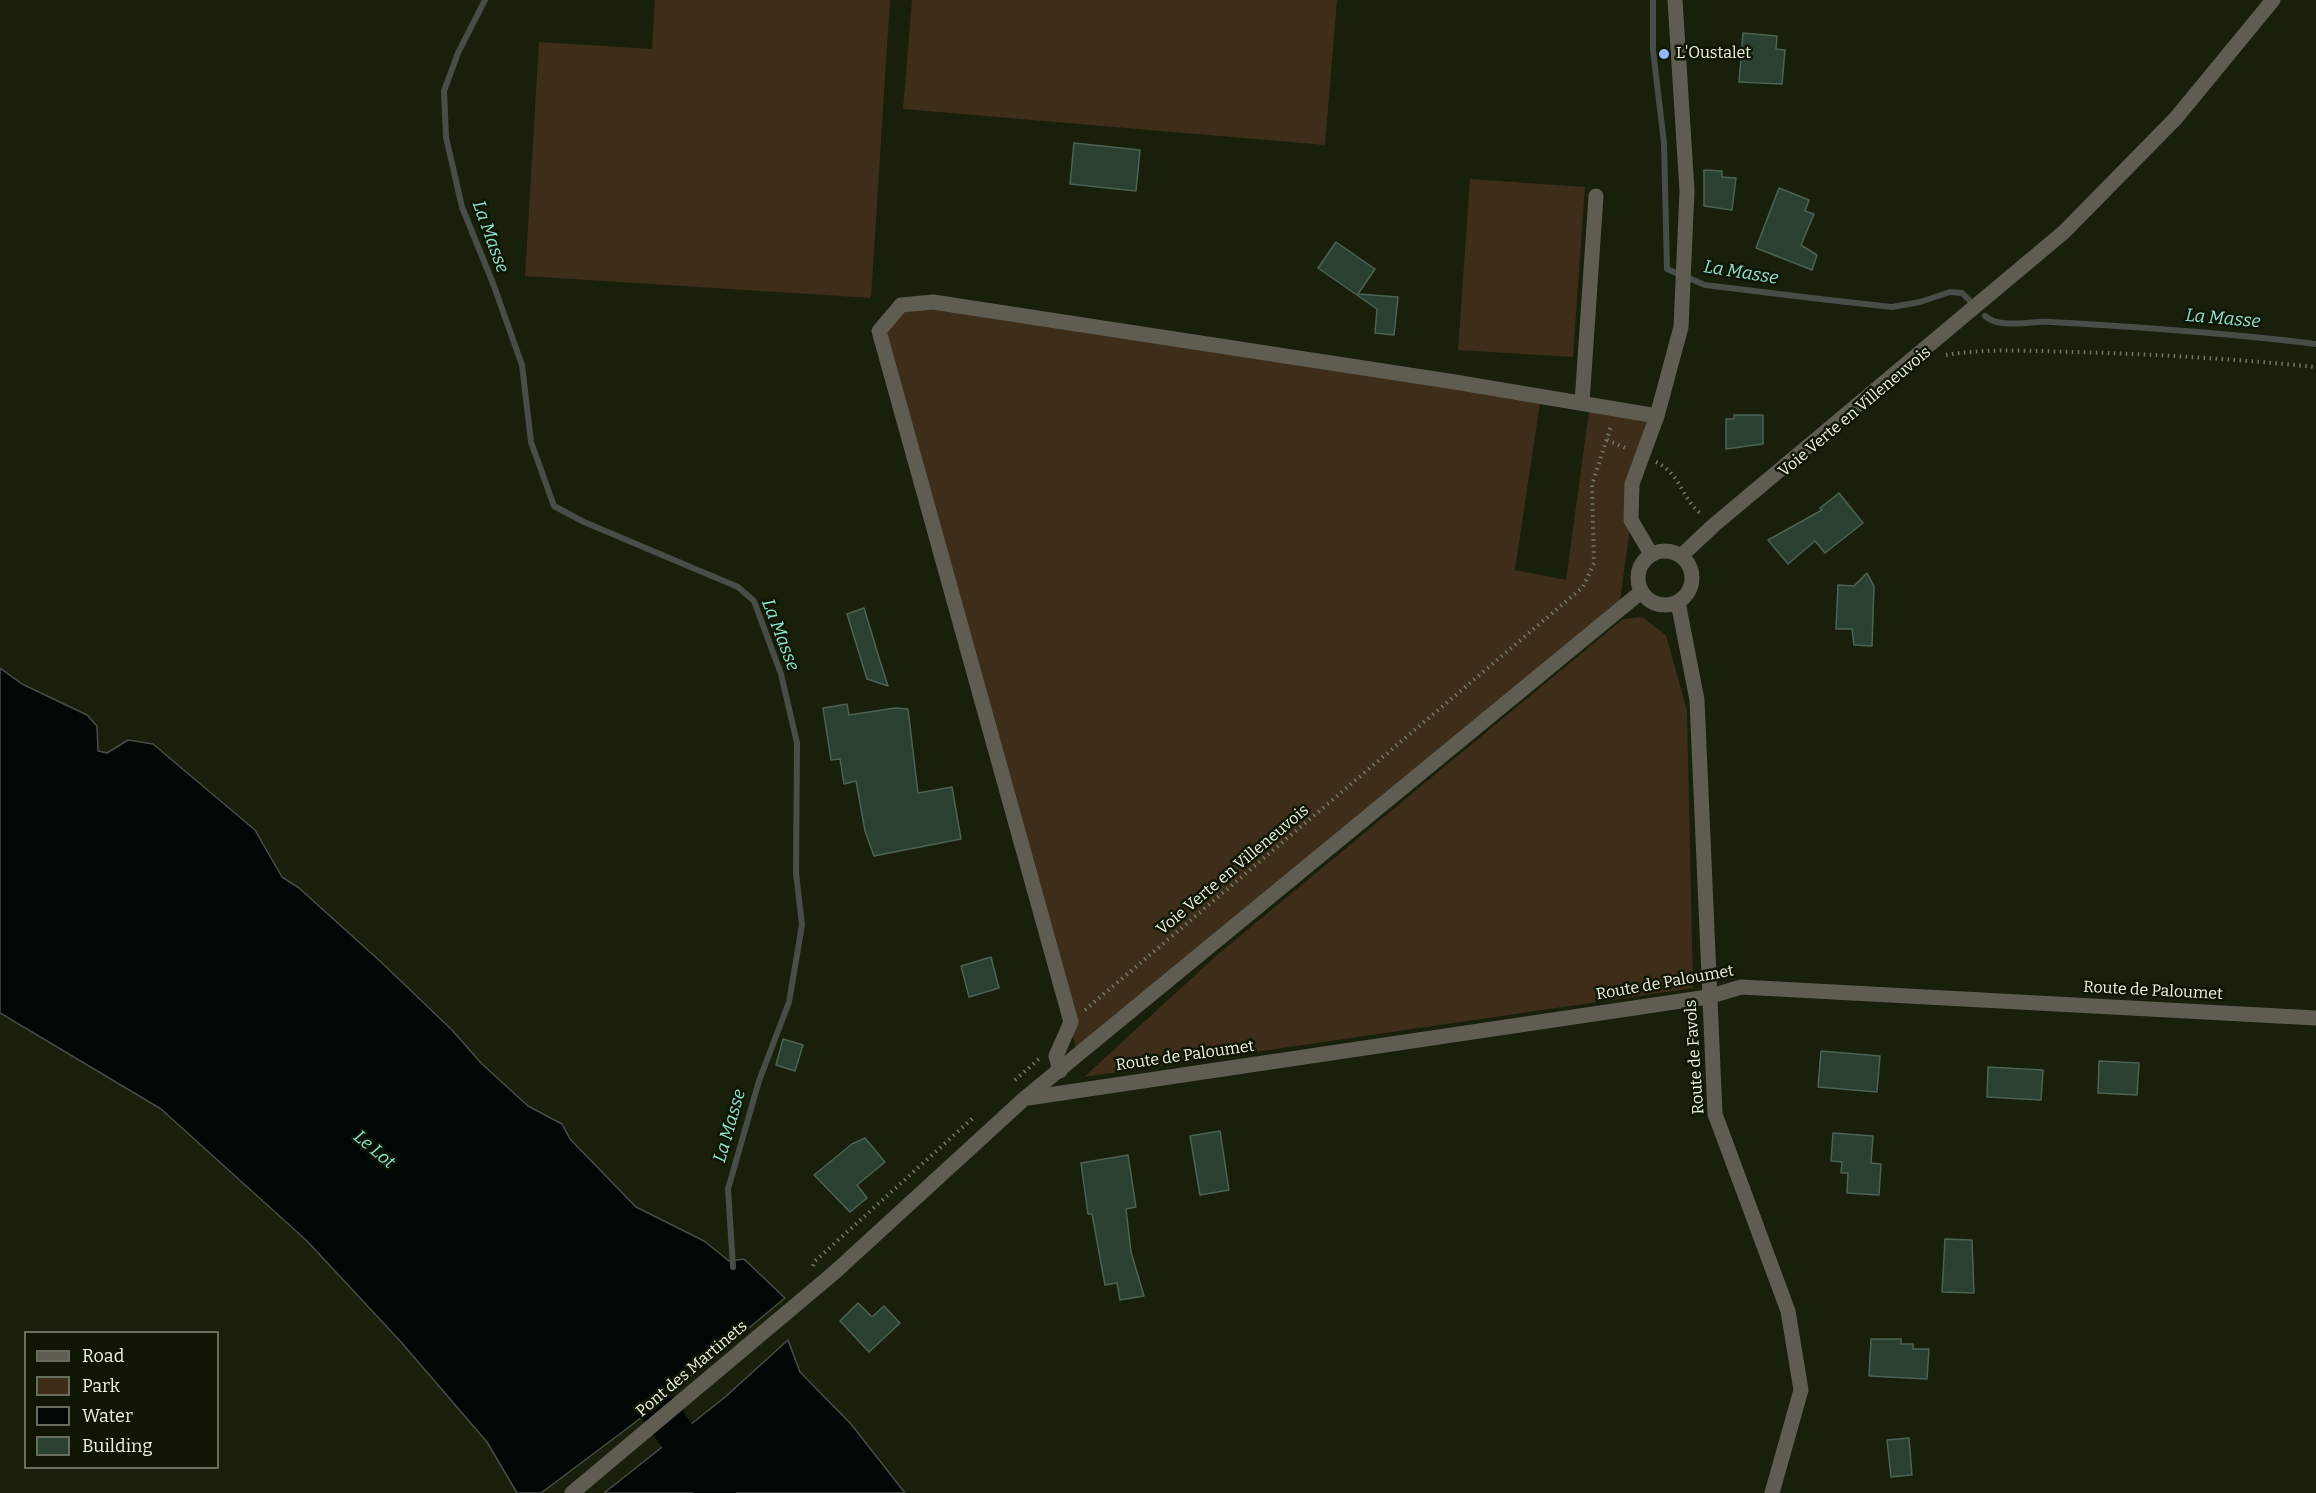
<!DOCTYPE html>
<html>
<head>
<meta charset="utf-8">
<style>
  body { margin:0 }
  #map { position:relative; width:2316px; height:1493px; overflow:hidden; background:#181f0b; font-family:Bitter,serif }
  canvas { display:block }
  .legend { position:absolute; left:24px; top:1331px; width:195px; height:138px; box-sizing:border-box; background:#0f1603; border:2px solid #686e5d; margin:0; padding:8px 10px; list-style:none; font-size:18px; color:#edf3e5 }
  .legend li { display:flex; align-items:center; gap:12px; height:30px }
  .legend b { width:30px; border:2px solid #686e5d }
</style>
</head>
<body>
<div id="map">
<canvas width="2316" height="1493"></canvas>
<ul class="legend">
<li><b style="height:8px;background:#5f5d52"></b>Road</li>
<li><b style="height:16px;background:#3d2d19"></b>Park</li>
<li><b style="height:16px;background:#000705"></b>Water</li>
<li><b style="height:16px;background:#2a4031"></b>Building</li>
</ul>
</div>
<script>
const context = document.querySelector('canvas').getContext('2d');
context.lineJoin = 'round';
function fillPath(path, color) { context.fillStyle = color; context.fill(path, 'evenodd'); }
function strokePath(path, color, width, dash) { context.strokeStyle = color; context.lineWidth = width; context.lineCap = dash ? 'butt' : 'round'; context.setLineDash(dash || []); context.stroke(path); }
function label(font, color, halo, rows, align = 'center') {
  context.font = font + ' Bitter,serif'; context.lineWidth = 5; context.setLineDash([]); context.textBaseline = 'middle'; context.strokeStyle = halo; context.fillStyle = color; for (const [text, x, y, turn = 0] of rows) {
    context.save(); context.translate(x, y); context.rotate((+turn || 0) * Math.PI / 180); context.textAlign = isNaN(turn) ? turn : align; if (halo) context.strokeText(text, 0, 0); context.fillText(text, 0, 0); context.restore();
  }
}
const green = new Path2D(`
  M655,0H890L871,298L525,276L539,42L652,49Z
  M912,0H1337L1325,145L903,109Z
  M1470,179L1585,187L1573,357L1458,350Z
  M933,302L1541,396L1515,570L1566,580L1590,404L1657,416L1632,484L1631,520L1619,608L1078,1055L879,331L901,305Z
  M1642,617L1666,635L1687,710L1693,988L1084,1077L1217,955L1623,619Z`);
const water = new Path2D(`
  M0,668L22,684L87,715L97,726L98,751L107,753L128,740L153,744L255,830L282,877L299,888L381,962L452,1030L482,1064L528,1106L562,1124L570,1139L636,1207L704,1241L729,1261L744,1259L785,1298L633,1424L541,1493H517L487,1442L401,1342L307,1241L161,1109L0,1013Z
  M788,1340L800,1372L851,1424L905,1493H604L724,1398Z`);
const stream = new Path2D(`
  M485,0L458,53L444,91L446,137L462,207L494,286L522,365L531,442L554,506L584,522L738,587L754,601L781,674L797,743L796,873L802,925L789,1002L759,1081L728,1189L733,1267
  M1653,0V50L1664,143L1667,269L1705,285L1820,299L1892,307L1920,302L1950,292L1962,293L1970,301
  M1985,316C2001,330 2031,320 2052,322C2140,327 2228,333 2316,344`);
const river = new Path2D(`
  M627,1364L717,1493`);
const building = new Path2D(`
  M1743,33L1777,36L1776,49L1785,50L1782,84L1739,82Z
  M1074,143L1140,150L1136,191L1070,184Z
  M1704,170L1722,171V177L1736,178L1732,210L1704,206Z
  M1779,188L1809,200L1805,211L1814,214L1801,245L1817,255L1812,270L1756,248Z
  M1336,242L1375,269L1358,294L1398,297L1394,335L1375,333L1377,309L1318,268Z
  M1734,415H1763V444L1726,449V419H1734Z
  M1839,493L1863,523L1825,553L1815,541L1788,564L1768,540L1822,510L1820,508Z
  M1867,573L1874,586L1872,646L1854,645L1852,629H1836L1838,585L1854,586Z
  M864,608L880,661L888,686L867,679L847,614Z
  M847,704L849,715L895,708L908,709L918,793L952,787L961,839L874,856L865,831L856,781L844,784L840,759L831,760L823,708Z
  M991,957L999,988L969,997L961,966Z
  M783,1039L803,1045L795,1071L776,1065Z
  M1821,1051L1880,1056L1877,1092L1818,1087Z
  M2099,1061L2139,1063L2137,1095L2098,1093Z
  M1988,1067L2043,1070L2041,1100L1987,1097Z
  M1220,1131L1229,1190L1200,1195L1190,1136Z
  M1833,1133L1873,1136L1871,1163L1881,1164L1879,1195L1847,1193L1848,1173H1841L1842,1162L1831,1161Z
  M865,1138L885,1162L857,1185L867,1198L850,1212L814,1175L852,1144Z
  M1128,1155L1136,1207L1126,1209L1131,1252L1144,1296L1120,1300L1117,1283L1105,1285L1092,1214H1088L1081,1163Z
  M1945,1239L1972,1240L1974,1293L1942,1292Z
  M858,1303L872,1317L884,1306L900,1323L869,1352L840,1321Z
  M1871,1339H1901V1344H1913V1349H1929L1927,1379L1869,1376Z
  M1909,1438L1912,1475L1891,1477L1887,1440Z`);
const path = new Path2D(`
  M1946,355C1988,348 2031,351 2074,352C2155,354 2235,359 2316,367
  M1607,440L1628,449
  M1656,462C1680,473 1682,499 1701,514
  M1085,1010L1583,587L1594,563L1592,485L1611,426
  M1015,1080L1039,1059
  M813,1266L814,1262L974,1117`);
const minor = new Path2D(`
  M1582,403L1596,196
  M1638 578a27 27 0 1 1 54 0a27 27 0 1 1-54 0Z
  M1651,554L1631,520L1632,484L1657,416L1681,327L1687,191L1675,0
  M1681,556L1714,525L2064,232L2176,118L2273,0
  M1678,602L1697,700L1715,1114L1788,1311L1801,1390L1772,1493
  M1060,1071L1056,1056L1071,1022L879,331L901,305L933,302L1455,382L1657,416
  M1028,1098L1708,997L1741,987L2316,1018
  M572,1493L835,1272L1025,1098L1641,592`);
const markers = [
  [1664,54,6,"#96b6fd"]
];
const poiNames = [
  ["L'Oustalet",1676,54]
];
const streetNames = [
  ["Voie Verte en Villeneuvois",1855,412,-40],
  ["Voie Verte en Villeneuvois",1233,870,-40],
  ["Route de Paloumet",1665,983,-10],
  ["Route de Paloumet",2153,991,3],
  ["Route de Paloumet",1185,1056,-8],
  ["Route de Favols",1695,1057,-94],
  ["Pont des Martinets",692,1369,-40]
];
const waterNames = [
  ["La Masse",490,237,70],
  ["La Masse",1741,273,9],
  ["La Masse",2223,319,5],
  ["La Masse",780,635,69],
  ["La Masse",730,1126,-74],
  ["Le Lot",374,1150,40]
];
fillPath(green, '#3d2d19');
fillPath(water, '#000705');
strokePath(water, '#474e48', 1.5);
strokePath(stream, '#474e48', 6);
strokePath(river, '#000705', 38);
fillPath(building, '#2a4031');
strokePath(building, '#4c6353', 1.5);
strokePath(path, '#727967', 4, [1.5, 4.5]);
strokePath(minor, '#5f5d52', 15);
for (const [x, y, r, color] of markers) { const dot = new Path2D(); dot.arc(x, y, r, 0, 2 * Math.PI); context.fillStyle = color; context.fill(dot); strokePath(dot, '#0f1603', 2); }
label('16px', '#edf3e5', '#0f1603', poiNames, 'left');
label('16px', '#edf3e5', '#0f1603', streetNames);
label('italic 18px', '#90e3d4', '#0f1603', waterNames);
</script>
</body>
</html>
